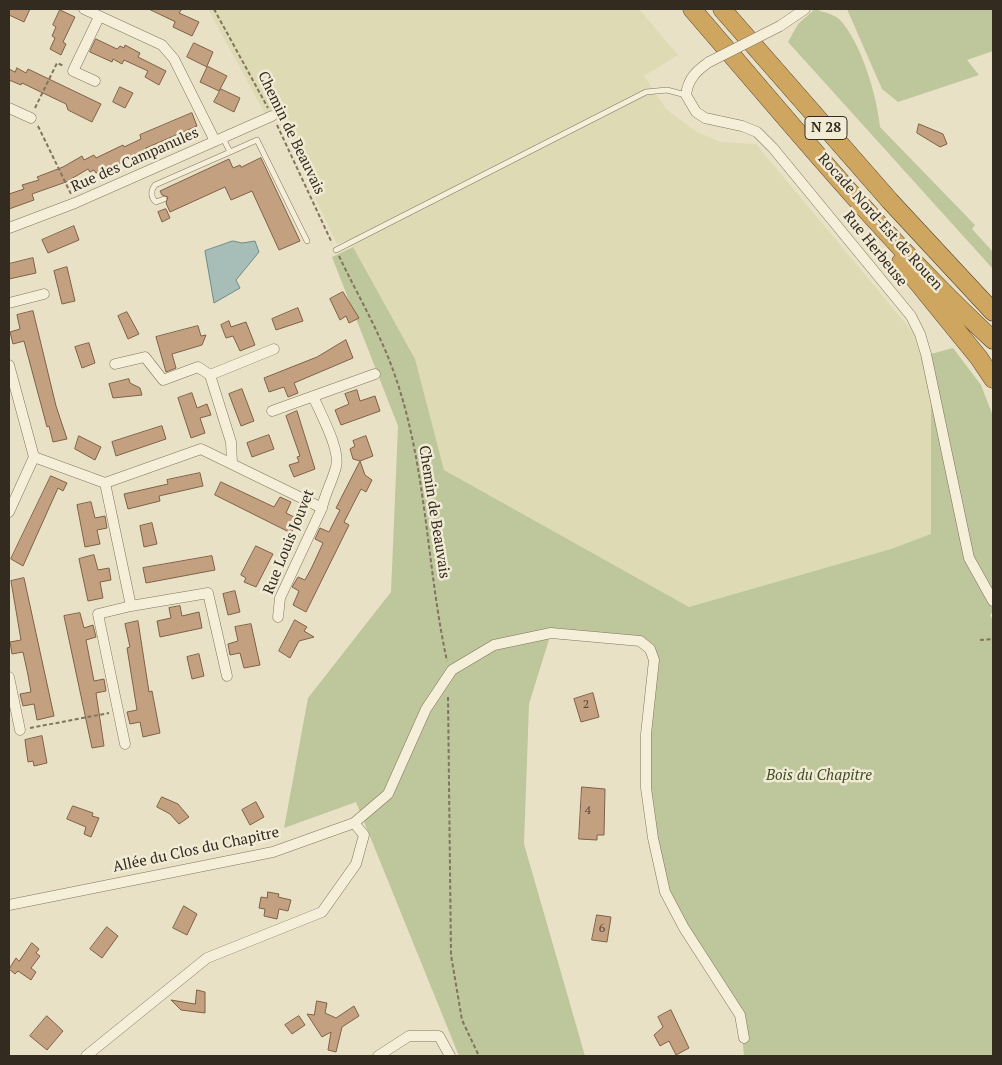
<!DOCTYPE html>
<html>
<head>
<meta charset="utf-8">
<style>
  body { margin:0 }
  #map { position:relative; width:1002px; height:1065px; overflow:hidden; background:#e9e1c6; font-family:"PT Serif",serif }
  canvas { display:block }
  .frame { position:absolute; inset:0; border:10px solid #342b20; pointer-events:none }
</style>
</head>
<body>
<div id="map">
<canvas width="1002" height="1065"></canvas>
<div class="frame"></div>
</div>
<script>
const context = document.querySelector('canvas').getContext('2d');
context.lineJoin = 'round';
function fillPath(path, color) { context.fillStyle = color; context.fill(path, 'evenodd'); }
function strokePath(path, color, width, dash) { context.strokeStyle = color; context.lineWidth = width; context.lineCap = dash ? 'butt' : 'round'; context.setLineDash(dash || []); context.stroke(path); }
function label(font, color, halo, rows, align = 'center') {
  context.font = font + ' "PT Serif",serif'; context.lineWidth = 5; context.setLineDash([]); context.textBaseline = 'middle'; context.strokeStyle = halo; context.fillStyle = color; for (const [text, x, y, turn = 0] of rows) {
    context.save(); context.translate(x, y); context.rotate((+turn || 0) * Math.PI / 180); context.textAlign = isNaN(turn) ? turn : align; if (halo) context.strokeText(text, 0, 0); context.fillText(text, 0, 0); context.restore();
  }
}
const farmland = new Path2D(`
  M208,9H639L678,55L644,76L667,110L695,131L720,142L756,144L931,354L932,534L891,549L689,607L444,470L415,359L349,240L337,244L278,120L270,123Z`);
const green = new Path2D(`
  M815,9C822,12 835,14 840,20C861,42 877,96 880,127L975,225L972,229L993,252V269L788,42L798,24Z
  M847,9H993V51L967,60L979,75L898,102L882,89Z
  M353,247L415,359L444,470L689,607L891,549L931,534V354L953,348L981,385L993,416V612L990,615L993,620V1056H744L740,1015L665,892L646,788L654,660L640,641L551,633L529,704L524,844L585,1056H459L356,802L284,828L308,698L391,592L398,426L332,257Z`);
const water = new Path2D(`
  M233,241L242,243L255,241L259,252L236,280L240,288L214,303L205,251Z`);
const building = new Path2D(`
  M9,9H30L24,22L9,15Z
  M149,9H182L179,13L199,22L192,36L173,27L175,22Z
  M60,10L75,17L63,42L66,44L61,55L50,49L55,38L52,36L56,27L53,25Z
  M96,39L117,49L120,46L124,48L125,45L140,53L138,57L166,71L159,85L145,77L148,71L124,60L122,64L113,59L112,62L90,52Z
  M194,43L213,52L207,66L227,76L219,91L200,82L207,67L187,57Z
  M17,68L26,73L28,69L101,104L92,122L68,110L66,104L22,83L21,85L9,80V69L15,72Z
  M120,87L133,93L125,108L113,102Z
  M221,89L240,98L234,112L214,102Z
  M192,113L197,126L146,148L148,152L96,173L94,170L90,172L88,169L66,182L32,194L34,200L9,209V194L24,189L22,185L39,180L37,177L63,167L82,156L84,160L94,155L96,158L123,145L124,147L141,139L140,135Z
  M919,124L943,134L947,144L940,147L917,133Z
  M261,158L300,241L279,250L252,191L231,200L225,187L170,212L166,203L168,197L162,195L160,191L229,159L233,168L240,165L241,167Z
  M166,209L170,218L162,222L158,212Z
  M74,226L79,240L48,253L42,240Z
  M33,258L36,273L9,279V264Z
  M67,267L75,301L62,304L54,271Z
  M343,292L359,318L349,323L346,316L340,320L330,299Z
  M298,308L303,321L276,330L272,319Z
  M33,311L56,406L67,439L53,442L49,426L47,427L24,341L13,344L10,332L20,329L17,315Z
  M127,312L139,334L128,339L118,316Z
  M229,321L231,327L246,322L255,345L240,351L233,336L226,338L221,325Z
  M198,326L201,336L206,335L202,345L172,354L176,368L166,372L156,337Z
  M346,340L353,358L294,383L298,393L288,397L284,387L269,392L264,378L317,357Z
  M89,343L95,363L82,368L75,347Z
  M129,379L130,383L140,388L142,395L113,398L109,384Z
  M242,389L254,421L241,426L229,394Z
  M357,390L360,401L375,396L380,411L341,425L335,410L349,404L345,394Z
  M192,393L197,408L207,404L211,415L200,418L205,433L191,438L178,398Z
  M297,411L315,469L294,477L289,465L299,462L297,457L300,456L286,416Z
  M162,426L166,439L116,456L112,442Z
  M269,435L274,449L252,457L247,443Z
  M79,436L101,447L95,460L75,449Z
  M366,436L373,456L360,461L365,475L372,480L366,492L361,489L344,522L349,525L306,612L293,605L299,591L292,587L298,577L305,580L312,567L323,543L315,539L320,528L329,532L340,510L336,508L360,461L353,459L350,449L355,446L353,441Z
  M200,473L203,486L159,496L160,501L128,509L124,494L168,484L167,480Z
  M51,476L67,483L63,491L58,488L23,566L11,559Z
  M221,482L274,507L280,497L291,502L286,513L298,519L291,533L215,495Z
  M91,502L95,518L105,516L107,528L97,530L100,544L85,547L77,505Z
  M152,523L157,544L144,547L140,526Z
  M256,546L273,554L256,587L244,582L246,578L241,575Z
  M94,555L98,570L109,568L111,580L100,582L103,598L88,601L79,559Z
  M212,556L215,570L146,583L143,568Z
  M24,578L54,716L37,720L34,704L23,706L20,694L31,692L28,675L23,652L12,654L10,642L21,640L11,581Z
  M235,591L240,612L228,615L223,594Z
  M180,606L182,616L199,612L202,628L160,637L157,621L171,618L169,608Z
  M80,613L84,628L93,625L96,637L86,640L94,681L104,679L106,691L96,693L104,746L92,748L64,616Z
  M295,620L307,627L304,631L314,637L299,641L290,658L279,651Z
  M138,621L149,692L152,691L160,733L143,737L140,722L130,724L127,712L137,710L127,648L130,647L125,624Z
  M251,624L260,665L244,668L240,653L230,655L228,644L238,641L235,627Z
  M199,654L204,676L192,679L187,657Z
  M593,693L599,717L581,722L574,699Z
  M42,736L47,763L34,766L33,761L28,762L25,740Z
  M582,787L605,789L604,835H597V840L579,839Z
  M162,797L178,804L189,817L179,824L170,814L157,807Z
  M256,802L264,817L250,825L242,810Z
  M73,806L93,813L92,816L99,818L91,837L84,834L86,827L67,819Z
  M268,892L279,894L278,897L291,900L288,911L279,909L277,919L264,916L265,909L259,908L261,897L267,898Z
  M184,906L197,914L187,935L173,928Z
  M597,915L611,917L607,942L592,940Z
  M107,927L118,936L102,958L90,949Z
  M32,943L39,949L36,953L40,956L31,968L36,972L31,980L18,971L15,974L9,969L16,958L19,961Z
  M197,990L205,992V1013L181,1010L171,1000L195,1004Z
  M317,1001L327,1003L325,1013L336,1018L354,1006L359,1016L342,1027L336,1052L328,1050L331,1032L322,1037L307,1014L314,1015Z
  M671,1010L689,1048L676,1055L669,1041L660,1046L654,1035L663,1027L658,1017Z
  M47,1016L63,1031L47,1050L30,1036Z
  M299,1016L305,1025L292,1034L285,1025Z`);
const path = new Path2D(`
  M214,9L268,108
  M35,108L57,63L64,66
  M277,125L332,243
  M38,126L71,194
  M339,256C357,294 379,331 393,370C427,463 426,565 447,661
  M980,640L993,639
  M448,697L451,955L462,1020L479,1056
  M30,728L109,713`);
const lane = new Path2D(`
  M223,138L230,152L257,140L307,241
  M164,199L156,202C150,197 151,190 155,185L230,152
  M336,250L646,92L667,90L686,95`);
const street = new Path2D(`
  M84,9L162,45L174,59L215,141
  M780,26L805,9
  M709,62C696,71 688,79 686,95L696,112L705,118L742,126L757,132L773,148L911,316L920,334L926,354L969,558L993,601
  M95,81L73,71L99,17
  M9,108L31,118
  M9,228L75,203L272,116
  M9,303L44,294
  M115,364L145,357L163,380L198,367L210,375L274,349
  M9,365L34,457L9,512
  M210,375L231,442L232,463
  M272,411L375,374
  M34,457L105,483L201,449L322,508
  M105,483L131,606L208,593L227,676
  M278,617L280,598L322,508C325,493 332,482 336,467C341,450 320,413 313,396
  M9,677L20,730
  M125,744L98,614L131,606
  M9,905L273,852L354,823L388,794L426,709L452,670L494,645L551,633L640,641L650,649L654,660L646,734V788L653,838L665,892L684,928L740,1015L744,1038
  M86,1056L207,958L322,912L356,864L364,835L354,823
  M378,1056L409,1036H439L450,1056`);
const highway = new Path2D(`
  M692,9C789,121 884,239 993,340
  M722,9L890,201L993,312
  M901,262L979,358L993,379`);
const streetBridge = new Path2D(`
  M709,62L780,26`);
const numberNames = [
  ["2",586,705],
  ["4",588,811],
  ["6",602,929]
];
const shields = [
  [826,128,42]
];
const shieldNames = [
  ["N 28",826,128]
];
const streetNames = [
  ["Chemin de Beauvais",291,133,64],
  ["Rue des Campanules",135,160,-24],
  ["Rocade Nord-Est de Rouen",880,222,48],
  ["Rue Herbeuse",875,249,51],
  ["Chemin de Beauvais",434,512,81],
  ["Rue Louis Jouvet",289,542,-68],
  ["Allée du Clos du Chapitre",196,850,-12]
];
const parkNames = [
  ["Bois du Chapitre",819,776]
];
fillPath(farmland, '#dedab4');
fillPath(green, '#bec69b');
fillPath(water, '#a7bdb8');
strokePath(water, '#6f8a85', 1);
fillPath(building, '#c3a180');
strokePath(building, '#7f6146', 1);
strokePath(lane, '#82745e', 6);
strokePath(street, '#82745e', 11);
strokePath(highway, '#514231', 19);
strokePath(path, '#82745e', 2, [4, 2.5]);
strokePath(lane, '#f5eed8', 5);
strokePath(street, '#f5eed8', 10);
strokePath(highway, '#cfa660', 18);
strokePath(streetBridge, '#82745e', 11, []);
strokePath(streetBridge, '#f5eed8', 10);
label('12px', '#584838', null, numberNames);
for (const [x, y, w] of shields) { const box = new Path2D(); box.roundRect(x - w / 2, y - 11.5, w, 23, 4); context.fillStyle = '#f1ebd5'; context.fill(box); strokePath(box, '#342b20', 1); }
label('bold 14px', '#342b20', null, shieldNames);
label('15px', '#342b20', '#f1ebd5', streetNames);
label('italic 15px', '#424e29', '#f1ebd5', parkNames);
</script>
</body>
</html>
